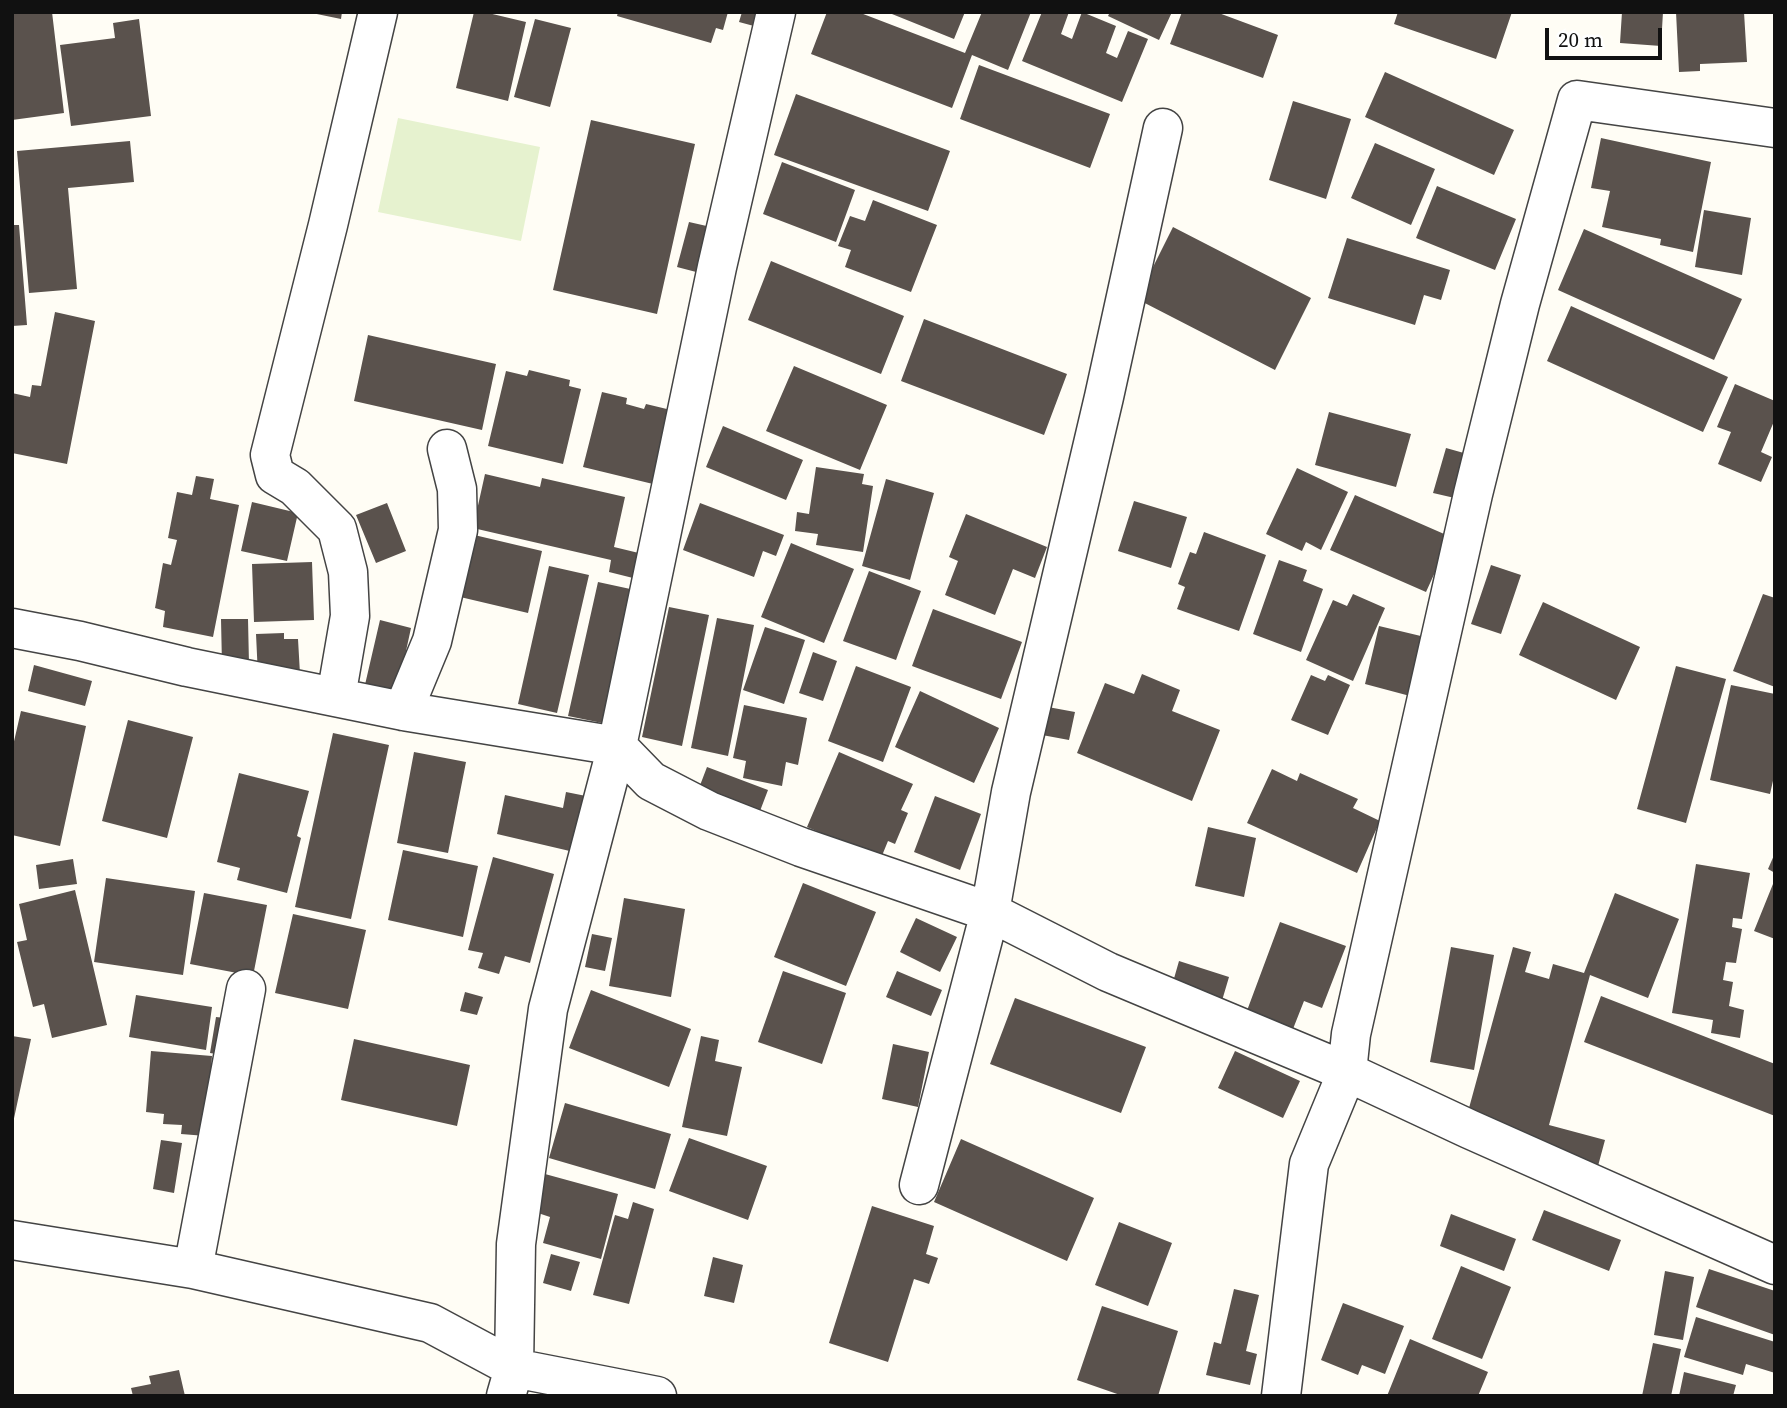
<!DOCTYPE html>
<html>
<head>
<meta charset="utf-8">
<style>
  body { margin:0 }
  #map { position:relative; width:1787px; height:1408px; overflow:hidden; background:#fffdf5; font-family:"Source Serif 4",serif }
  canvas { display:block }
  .frame { position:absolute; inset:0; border:14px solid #111; pointer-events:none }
  .scale { position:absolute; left:1545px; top:28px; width:117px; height:32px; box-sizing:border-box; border:4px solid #111; border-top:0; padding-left:9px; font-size:21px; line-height:24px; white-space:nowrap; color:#111; -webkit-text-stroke:5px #fff; paint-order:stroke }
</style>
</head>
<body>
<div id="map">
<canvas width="1787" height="1408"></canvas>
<div class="frame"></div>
<div class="scale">20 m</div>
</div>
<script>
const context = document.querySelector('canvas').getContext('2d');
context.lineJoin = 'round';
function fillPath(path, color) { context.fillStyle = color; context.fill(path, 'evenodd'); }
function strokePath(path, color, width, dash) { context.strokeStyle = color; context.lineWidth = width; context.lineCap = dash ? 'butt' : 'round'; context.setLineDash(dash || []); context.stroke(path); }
const pitch = new Path2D(`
  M398,118L540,147L521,241L378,212Z`);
const building = new Path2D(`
  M12,12H52L64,113L12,120Z
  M307,12H342L341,19Z
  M474,12H484L526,22L508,101L456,88Z
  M618,12H728L723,30L716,28L711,43L617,16Z
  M742,12H769L765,29L739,22Z
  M827,12H858L965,53L982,12H1031L1008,70L972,55L952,108L811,54Z
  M887,12H965L954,39Z
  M1042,12H1069L1061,34L1072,39L1082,12L1116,26L1106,53L1117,58L1128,31L1148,39L1122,102L1022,61Z
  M1110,12H1172L1159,40L1108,16Z
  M1182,12H1216L1278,35L1263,78L1170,44Z
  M1398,12H1512L1496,59L1394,24Z
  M1622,12H1663L1661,46L1620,43Z
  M1676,12H1744L1747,62L1700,64V71L1679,72Z
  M139,19L151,116L71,126L60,45L115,38L113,23Z
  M535,19L571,28L550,107L514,97Z
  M979,65L1110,114L1090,168L960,119Z
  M1385,72L1514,130L1494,175L1365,117Z
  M796,94L950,151L928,211L774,155Z
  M1293,101L1351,119L1326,199L1269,180Z
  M591,120L695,144L657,314L553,290Z
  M1601,138L1711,162L1693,252L1660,245L1661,239L1602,227L1610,191L1591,188Z
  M130,141L134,182L68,188L77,289L29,293L17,151Z
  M1375,143L1435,169L1411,225L1351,198Z
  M782,162L855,190L836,242L763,214Z
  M1437,186L1516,219L1495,270L1416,238Z
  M873,200L937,225L911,292L845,267L851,250L838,246L850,216L865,221Z
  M1704,210L1751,218L1742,275L1695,267Z
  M689,222L711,227L700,273L677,267Z
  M12,225H19L27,325L12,326Z
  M1173,227L1311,298L1275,370L1137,299Z
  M1584,229L1742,299L1714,360L1558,290Z
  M1347,238L1450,270L1441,300L1424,295L1415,325L1328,298Z
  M771,261L904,316L881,374L748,320Z
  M1571,306L1728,377L1703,432L1547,361Z
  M55,312L95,321L67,464L12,453V393L30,397L32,385L41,386Z
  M924,319L1067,374L1044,435L901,381Z
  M368,335L496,364L482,430L354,401Z
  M794,366L887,405L860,470L766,431Z
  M529,370L570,380L569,386L581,389L563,464L488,446L506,371L527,376Z
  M1735,384L1775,401V419L1761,452L1772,457L1761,482L1718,464L1731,432L1717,427Z
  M602,392L627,398L626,404L644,409L646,404L671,410L653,484L583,467Z
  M1329,412L1411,434L1396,487L1315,465Z
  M723,426L803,460L786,500L706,467Z
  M1446,448L1471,455L1459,499L1433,493Z
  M816,467L864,474L862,484L873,486L863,552L816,545L818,534L795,531L797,512L809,514Z
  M1297,468L1348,492L1321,550L1306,542L1302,551L1266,534Z
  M485,474L540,487L542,478L625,497L614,547L647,555L641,580L609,572L611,560L473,528Z
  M196,476L214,479L210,499L239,505L213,637L163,627L165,611L155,608L163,563L171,565L177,540L168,538L177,492L192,495Z
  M886,479L934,493L910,580L862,566Z
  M1355,495L1451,537L1426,592L1330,550Z
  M1134,501L1187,517L1171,568L1118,551Z
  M252,502L298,513L287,561L241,551Z
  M387,503L406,551L376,563L356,515Z
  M700,503L784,535L776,556L763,551L754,577L683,550Z
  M966,514L1047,547L1035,578L1013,569L995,615L945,595L958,561L949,557Z
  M1204,532L1266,555L1239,631L1177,609L1185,587L1178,584L1190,552L1196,554Z
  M470,534L542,551L528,613L456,596Z
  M791,543L854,569L824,643L761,617Z
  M1279,560L1307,570L1303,581L1323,589L1301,652L1253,634Z
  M312,562L314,620L254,622L252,564Z
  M1491,565L1521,575L1501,634L1471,624Z
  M549,566L589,575L557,713L518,704Z
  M869,571L921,591L896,660L843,641Z
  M598,582L635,590L607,724L568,716Z
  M1353,594L1385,608L1353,681L1306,660L1333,600L1347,606Z
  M1763,594L1775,598V687L1733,671Z
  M1543,602L1640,647L1616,700L1519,655Z
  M669,607L709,615L682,746L642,737Z
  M933,609L1022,642L1001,699L912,666Z
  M717,618L754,625L728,756L691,748Z
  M221,619H248L249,664L222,665Z
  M380,620L411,628L396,697L364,689Z
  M1379,626L1425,637L1410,696L1365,684Z
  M765,627L805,640L784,704L743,690Z
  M284,633V639H298L300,674L258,676L256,634Z
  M813,652L837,661L823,701L799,693Z
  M34,665L92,681L85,706L28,691Z
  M856,666L911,687L883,762L828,741Z
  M1676,666L1726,679L1686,823L1637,809Z
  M1142,674L1180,690L1172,711L1220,730L1192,801L1077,753L1105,683L1134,694Z
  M1311,675L1325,681L1328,675L1350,685L1328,735L1291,720Z
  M1731,685L1775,694V772L1770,794L1710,780Z
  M920,691L999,728L974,783L895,747Z
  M744,705L807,718L798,765L786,762L782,786L743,778L746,761L733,758Z
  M1048,707L1075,712L1069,740L1042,735Z
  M21,711L86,726L60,846L12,835V750Z
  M128,720L193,737L167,838L102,821Z
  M333,733L389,745L351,919L295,907Z
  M414,752L466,762L448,853L397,843Z
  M839,752L913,784L901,810L908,813L895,844L888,841L881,858L807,827Z
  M707,767L768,790L760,811L699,788Z
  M1272,769L1297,781L1300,773L1358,799L1353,808L1380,821L1357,873L1247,823Z
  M239,773L309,791L297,836L301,838L287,893L237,880L240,868L217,862Z
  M566,792L586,796L574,852L497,834L505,795L563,808Z
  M935,796L981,814L960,870L914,852Z
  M1208,827L1256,838L1244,897L1195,886Z
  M403,850L478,866L463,937L388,920Z
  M1775,853V873L1768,869Z
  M493,857L554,874L530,963L505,956L499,974L478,968L483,953L468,950Z
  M73,859L77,884L39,889L36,865Z
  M1696,864L1750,873L1742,919L1733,918L1732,927L1742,929L1736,963L1726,962L1723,980L1733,982L1729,1006L1744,1010L1740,1038L1711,1033L1713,1020L1672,1013Z
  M106,878L195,891L183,975L94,962Z
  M1775,879V939L1754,931Z
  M803,883L876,912L846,986L774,957Z
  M75,890L107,1025L52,1038L44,1004L33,1007L17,942L27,940L19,904Z
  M204,893L267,905L253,976L190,964Z
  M1615,893L1679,919L1648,998L1590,975L1549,1125L1605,1140L1598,1166L1463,1130L1513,947L1531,952L1525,972L1549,979L1553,964L1584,973Z
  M624,898L685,909L671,997L609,986Z
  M293,914L366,930L348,1009L275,993Z
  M916,918L957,937L940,972L900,952Z
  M1280,922L1346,946L1322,1008L1304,1001L1291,1034L1245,1016Z
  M592,934L612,938L605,971L585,967Z
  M1451,947L1494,955L1474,1070L1430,1062Z
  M1179,961L1229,977L1221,1004L1171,989Z
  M783,971L846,993L822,1064L758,1042Z
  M897,971L942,990L931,1016L886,997Z
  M591,990L691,1029L669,1087L569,1048Z
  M465,992L483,997L477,1015L460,1011Z
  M136,995L212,1007L206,1050L129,1037Z
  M1601,996L1775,1064V1116L1584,1042Z
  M1015,998L1146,1047L1121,1113L990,1064Z
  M216,1017L234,1019L228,1056L210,1053Z
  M12,1036L31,1039L13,1123L12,1122Z
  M701,1036L719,1040L715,1061L742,1067L727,1136L682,1127Z
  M354,1039L470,1065L457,1126L341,1100Z
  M893,1044L929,1052L918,1107L882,1099Z
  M151,1051L212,1056L206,1136L181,1134L182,1125L163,1124L164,1114L146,1112Z
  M1235,1051L1300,1081L1283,1118L1218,1088Z
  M565,1103L671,1134L655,1189L549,1158Z
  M689,1138L767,1166L748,1220L669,1191Z
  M961,1139L1094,1198L1067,1261L934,1202Z
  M161,1140L182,1143L174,1193L153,1189Z
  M545,1174L618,1194L601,1259L543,1243L550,1217L535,1212Z
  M633,1202L654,1209L629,1304L593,1295L615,1215L628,1219Z
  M872,1206L934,1226L926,1254L938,1258L929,1284L914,1279L888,1362L829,1343Z
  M1544,1210L1621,1240L1609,1271L1532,1240Z
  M1451,1214L1516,1239L1504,1271L1440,1246Z
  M1119,1222L1172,1243L1148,1306L1095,1285Z
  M551,1254L580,1262L571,1291L543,1283Z
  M713,1257L743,1265L734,1303L704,1296Z
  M1461,1266L1511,1287L1482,1359L1432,1339Z
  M1709,1269L1775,1291V1335L1696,1307Z
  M1665,1271L1694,1277L1683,1340L1654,1335Z
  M1234,1289L1259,1295L1246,1351L1257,1354L1250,1385L1206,1375L1214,1342L1221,1344Z
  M1343,1303L1404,1326L1385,1374L1362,1365L1358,1375L1321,1360Z
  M1102,1306L1178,1331L1158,1396H1123L1077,1380Z
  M1696,1317L1775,1342V1373L1746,1364L1743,1375L1684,1357Z
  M1410,1339L1488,1372L1478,1396H1387Z
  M1653,1343L1681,1349L1671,1396H1642Z
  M179,1370L185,1396H133L131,1388L151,1384L149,1376Z
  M1684,1372L1736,1385L1733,1396H1679Z`);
const minor = new Path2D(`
  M12,628L80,641L187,667L403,711L617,746L651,781L709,811L801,847L990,912L1108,972L1347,1072L1469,1129L1775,1265
  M336,697L350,616L348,572L337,529L295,487L275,475L270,455L328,225L378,12
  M403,711L432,641L458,530L457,489L447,449
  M919,1185L990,912L1011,792L1104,397L1163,128
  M12,1240L193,1269L430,1323L514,1368L657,1396
  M193,1269L246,989
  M506,1396L514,1368L516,1244L548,1009L617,746L717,267L776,12
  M1281,1396L1309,1164L1347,1072L1351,1034L1473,494L1520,304L1577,100L1775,128`);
fillPath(pitch, '#e6f2cf');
fillPath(building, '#5a524d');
strokePath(minor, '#444', 41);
strokePath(minor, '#fff', 38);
</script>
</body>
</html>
